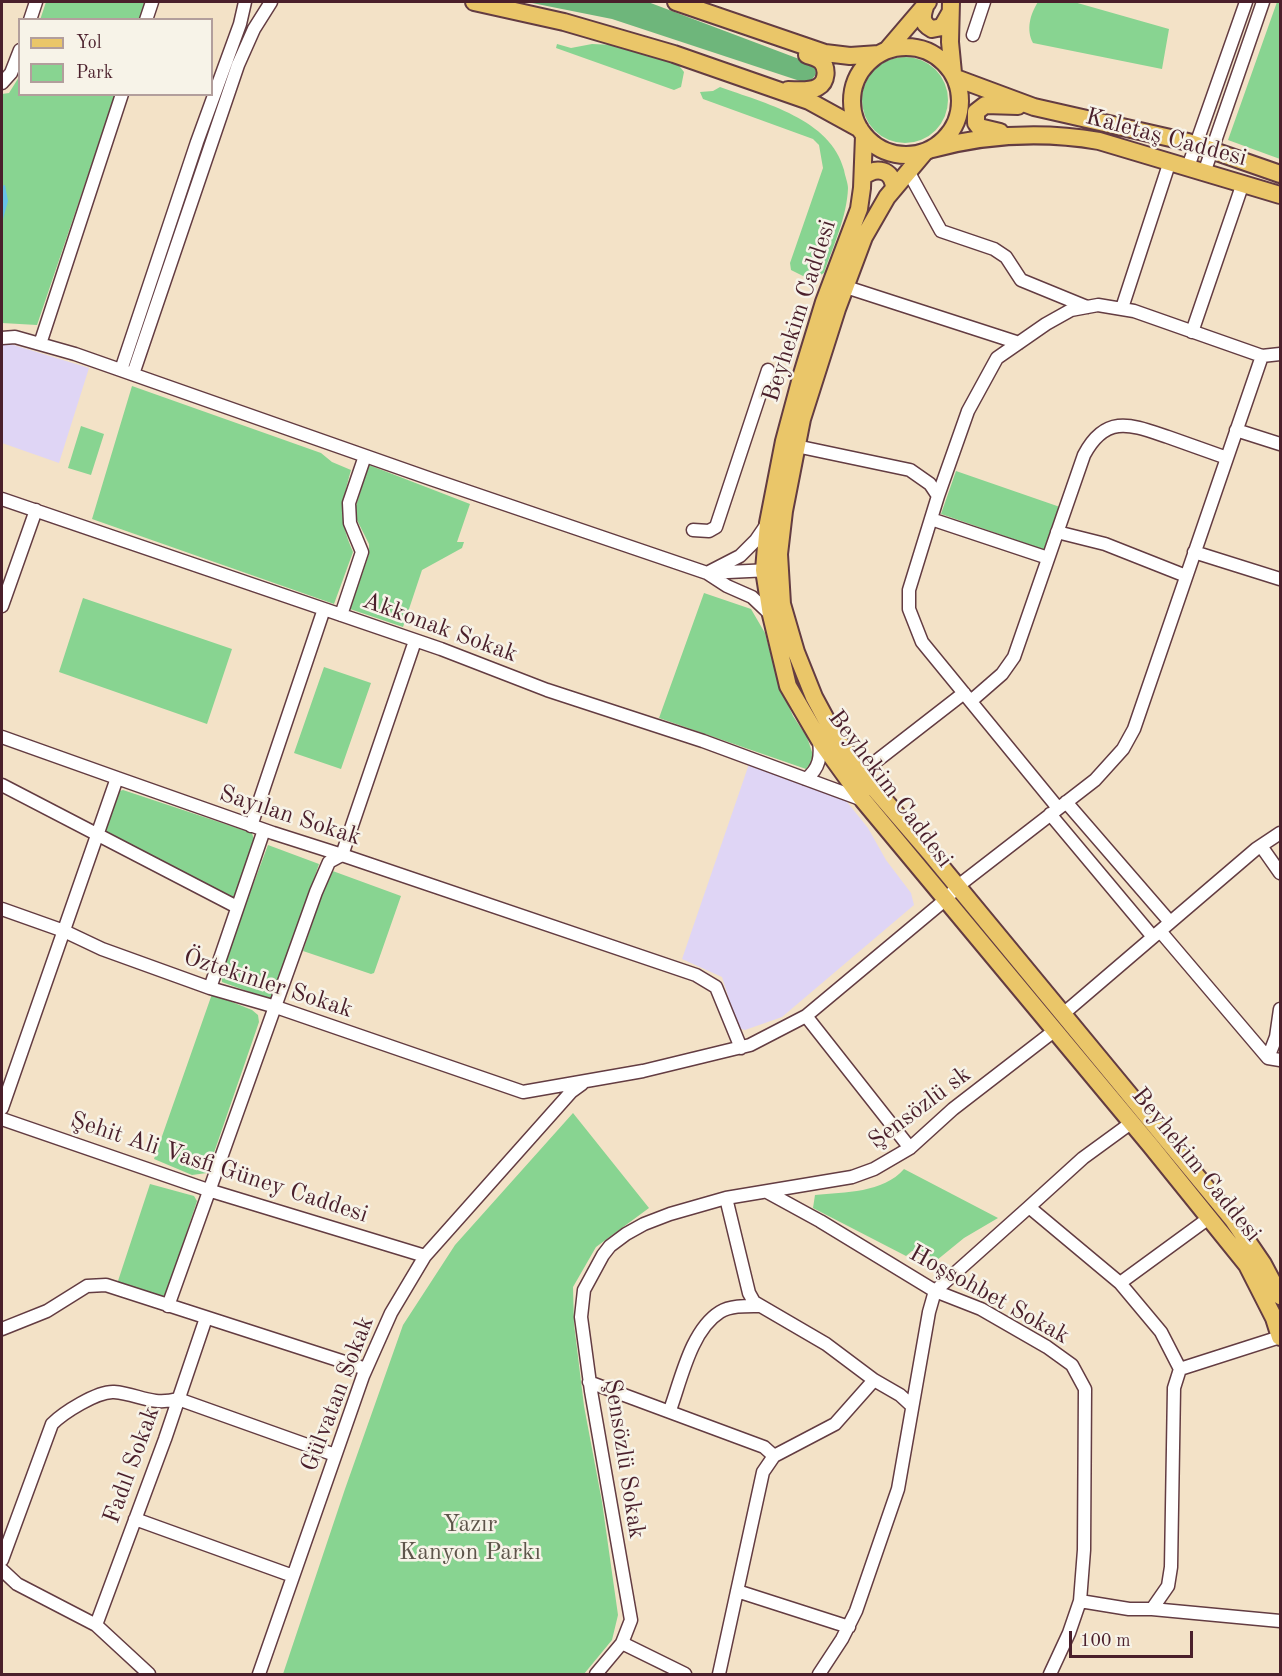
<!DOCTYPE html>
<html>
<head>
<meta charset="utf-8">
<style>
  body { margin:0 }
  #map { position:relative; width:1282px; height:1676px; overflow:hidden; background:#f3e2c7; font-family:"Old Standard TT",serif }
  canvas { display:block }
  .frame { position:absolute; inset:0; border:3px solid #4a1f2b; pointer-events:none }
  .legend { position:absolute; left:18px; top:18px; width:195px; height:78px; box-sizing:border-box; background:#f7f3e8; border:2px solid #b29e9c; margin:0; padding:8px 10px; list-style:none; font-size:18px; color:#4a1f2b }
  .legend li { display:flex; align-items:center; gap:12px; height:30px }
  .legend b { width:30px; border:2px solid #b29e9c }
  .scale { position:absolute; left:1069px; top:1631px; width:124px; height:27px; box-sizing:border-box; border:3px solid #4a1f2b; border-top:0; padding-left:8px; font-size:18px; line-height:21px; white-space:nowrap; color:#4a1f2b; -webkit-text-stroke:4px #f7f3e8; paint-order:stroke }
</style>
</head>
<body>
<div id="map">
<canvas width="1282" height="1676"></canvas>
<div class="frame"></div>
<ul class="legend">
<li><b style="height:8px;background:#eac669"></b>Yol</li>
<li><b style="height:16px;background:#88d491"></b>Park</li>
</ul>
<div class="scale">100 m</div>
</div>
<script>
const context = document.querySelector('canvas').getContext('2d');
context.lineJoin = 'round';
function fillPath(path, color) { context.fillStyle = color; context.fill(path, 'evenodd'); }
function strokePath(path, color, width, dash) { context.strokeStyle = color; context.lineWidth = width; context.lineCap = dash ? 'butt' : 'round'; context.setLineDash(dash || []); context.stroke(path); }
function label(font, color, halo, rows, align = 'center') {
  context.font = font + ' "Old Standard TT",serif'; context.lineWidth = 5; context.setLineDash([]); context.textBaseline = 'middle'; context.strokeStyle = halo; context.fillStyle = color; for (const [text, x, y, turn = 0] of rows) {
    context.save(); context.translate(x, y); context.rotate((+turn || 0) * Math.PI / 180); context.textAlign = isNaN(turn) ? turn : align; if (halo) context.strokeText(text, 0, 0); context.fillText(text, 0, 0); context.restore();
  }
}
const built = new Path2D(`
  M4,342L89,368L59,463L2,443V343Z
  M749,764L843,797L868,828L886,860L911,893L914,905L782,1017L745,1030L738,1028L722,977L682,959Z`);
const green = new Path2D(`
  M46,2H147L141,19L40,20Z
  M1038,2H1074L1169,29L1162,69L1033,43C1026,30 1030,14 1038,2Z
  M1277,2H1280V159L1228,140Z
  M557,44L571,48L592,44L615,45L677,63L684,72L681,87L674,90L556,48Z
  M862 100a43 43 0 1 1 86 0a43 43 0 1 1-86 0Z
  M19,77L20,94L115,95L37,325L2,323V94L9,93Z
  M720,87C764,103 831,119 844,170C845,176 848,183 848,188C847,217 833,246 824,273L811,280L791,270L790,263L823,168L819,145L813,139L703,99L700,92L713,91Z
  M132,386L321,453L332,462L351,470C341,507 338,516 353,552L334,604L92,519Z
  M81,426L104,434L91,475L68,468Z
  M369,465L470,504L457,542H464L462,548L422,570L403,627L350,609L369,554V544L357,520L355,509Z
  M956,471L1060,507L1045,550L941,514Z
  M704,593L751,609L765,633L778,681L793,716L807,737L813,755L811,763L806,769L659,718Z
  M83,598L232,649L207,724L59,672Z
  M324,667L371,683L341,769L294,753Z
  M123,790L252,833L255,843L236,896L230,898L108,836L106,829L117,792Z
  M268,845L319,864L276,994L269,999L222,982L221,970Z
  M330,870L401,896L374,973L371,974L303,951Z
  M212,994L252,1010L258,1015L259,1022L207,1173L192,1175L154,1159Z
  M573,1113L649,1208L596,1247L573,1287L574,1324L584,1406L602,1502L618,1615L612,1640L584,1674H283L345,1489L403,1325L455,1245Z
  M904,1169L998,1218L964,1238L937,1260L920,1251H912L906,1256L813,1208L815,1195C845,1192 883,1193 904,1169Z
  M150,1184L194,1196L197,1201L166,1295L160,1301L116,1287Z`);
const forest = new Path2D(`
  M527,2H648L815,65L816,74L810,82L800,81L612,19Z`);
const water = new Path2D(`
  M5,185L8,201L2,223V186Z`);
const minor = new Path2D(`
  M30,20L36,2
  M146,20L152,2
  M973,35L984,2
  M2,83L11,73L20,50
  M1188,167L1246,2
  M908,171L941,231L994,249L1006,257L1021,280L1087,307
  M1204,173L1263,2
  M846,287L1019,343
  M1122,308L1170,161
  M1192,332L1243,183
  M2,338L15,337L75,354L431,479L707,573L770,570
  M40,344L122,94
  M121,370L197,142L240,24L245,2
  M133,374L238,65L254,29L271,2
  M1236,430L1280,444
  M796,446L910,470L930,484L938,496
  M2,499L441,649L547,690L703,741L863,800
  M931,519L1048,558
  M767,524L756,540L740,556L707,573L727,586L752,597L771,615
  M693,530L709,531L716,527L768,370
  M1057,532L1105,544L1186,576
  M1194,552L1280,579
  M2,606L36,510
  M341,615L362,552L350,523L349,503L365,456
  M971,701L1002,674L1014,657L1084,455C1106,413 1132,425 1168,437C1188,444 1207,451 1227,458
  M2,737L117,778
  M861,773L964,693
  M806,779C820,768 821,756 819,740
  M2,785L237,907
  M1066,802L1170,922
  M1058,808L922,642L909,609V590L938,496L968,411L997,358L1046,324L1071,310L1098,305L1134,311L1262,356L1280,354
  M1050,814L1153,937
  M251,826L324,609
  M1261,846L1280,873
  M2,909L64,931L102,949L210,988L276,1007L523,1092L643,1071L750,1045L806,1016L945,900L958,886L1095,780L1123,749L1134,729L1262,356
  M1160,931L1268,1058L1280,1060
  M210,988L264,830
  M1063,1014L1256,849L1280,833
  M806,1016L910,1148
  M1268,1058L1276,1037L1280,1009
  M2,1108L117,778L273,833L342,855L696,975L716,987L741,1048
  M2,1119L208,1190L425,1256
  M767,1192L820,1221L935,1291L981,1309L1047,1347L1072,1365L1085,1389L1084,1550L1080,1601L1069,1633L1050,1674
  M726,1198L852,1177L874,1169L910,1148L953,1109L1054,1031
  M1029,1207L1083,1158L1131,1123
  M1120,1283L1209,1218
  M168,1306L316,892L329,862L342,855L415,641
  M2,1329L47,1311L87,1286L106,1285L366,1369
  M1180,1369L1280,1337
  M589,1382L764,1447L774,1456
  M670,1410C681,1380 691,1330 720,1312C731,1305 748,1306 761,1306
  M135,1519L293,1576
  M2,1560L52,1424C63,1413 97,1391 114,1392C139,1394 150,1406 178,1399L335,1455
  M2,1570L17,1584L96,1625L149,1674
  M737,1591L849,1627
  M1152,1609L1280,1621
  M96,1625L165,1439L206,1318
  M622,1643L685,1674
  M259,1674L363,1376L391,1313L425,1256L571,1092L582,1084
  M596,1674L622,1643L631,1620L591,1391L581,1317L584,1290L603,1255L610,1246L626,1234L644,1224L670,1214L726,1198L749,1293L754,1302L826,1344L874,1380L900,1395L912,1406
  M719,1674L763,1472L774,1456L835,1424L874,1380
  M819,1674L842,1639L856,1611L898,1489L929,1312L935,1291L1029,1207L1120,1283L1161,1332L1180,1369L1174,1388L1171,1567L1168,1586L1152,1609H1129L1080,1601`);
const major = new Path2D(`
  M474,2L564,22L674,54L809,101L860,129
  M676,2L825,53L850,56L879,54
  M951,2L950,42L953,73
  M926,4C922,15 920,23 932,29L942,27L950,13
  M852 101a54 54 0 1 1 108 0a54 54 0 1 1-108 0Z
  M887,50L928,2
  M956,78L1034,107L1188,142L1280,174
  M788,90C797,90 810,92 818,87C827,82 828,68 821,61C817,58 811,56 807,55
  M1000,132L979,127L976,123V112L985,105L1018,106
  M864,136L862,188L859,209L824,302L802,374L784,441L768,523L764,570L771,615L788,686L819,739L863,800L1151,1146L1247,1265L1274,1318L1280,1337
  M932,149C988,134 1041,131 1099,141L1280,195
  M924,153L887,197L864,237L837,309L802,419L784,511L779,554L782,604L796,652L814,697L835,736L861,773L930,853L1233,1220L1263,1264L1280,1296
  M863,177C876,166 893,169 894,188`);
const streetNames = [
  ["Kaletaş Caddesi",1166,138,15],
  ["Beyhekim Caddesi",800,311,-72],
  ["Akkonak Sokak",440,628,20],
  ["Beyhekim Caddesi",890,789,53],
  ["Sayılan Sokak",290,816,18],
  ["Öztekinler Sokak",268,984,18],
  ["Şensözlü sk",920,1108,-37],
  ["Beyhekim Caddesi",1196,1165,51],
  ["Şehit Ali Vasfi Güney Caddesi",219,1168,18],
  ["Hoşsohbet Sokak",989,1295,29],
  ["Gülvatan Sokak",338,1394,-69],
  ["Şensözlü Sokak",624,1459,81],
  ["Fadıl Sokak",132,1465,-70]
];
const parkNames = [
  ["Yazır",470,1525],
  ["Kanyon Parkı",470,1553]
];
fillPath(built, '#dfd5f5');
fillPath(green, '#88d491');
fillPath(forest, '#6eb67b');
fillPath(water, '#68c3e6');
strokePath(minor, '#633c42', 15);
strokePath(major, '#633c42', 20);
strokePath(minor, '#fff', 12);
strokePath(major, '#eac669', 16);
label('24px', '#4a1f2b', '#f7f3e8', streetNames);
label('24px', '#5d554a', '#f7f3e8', parkNames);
</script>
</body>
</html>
